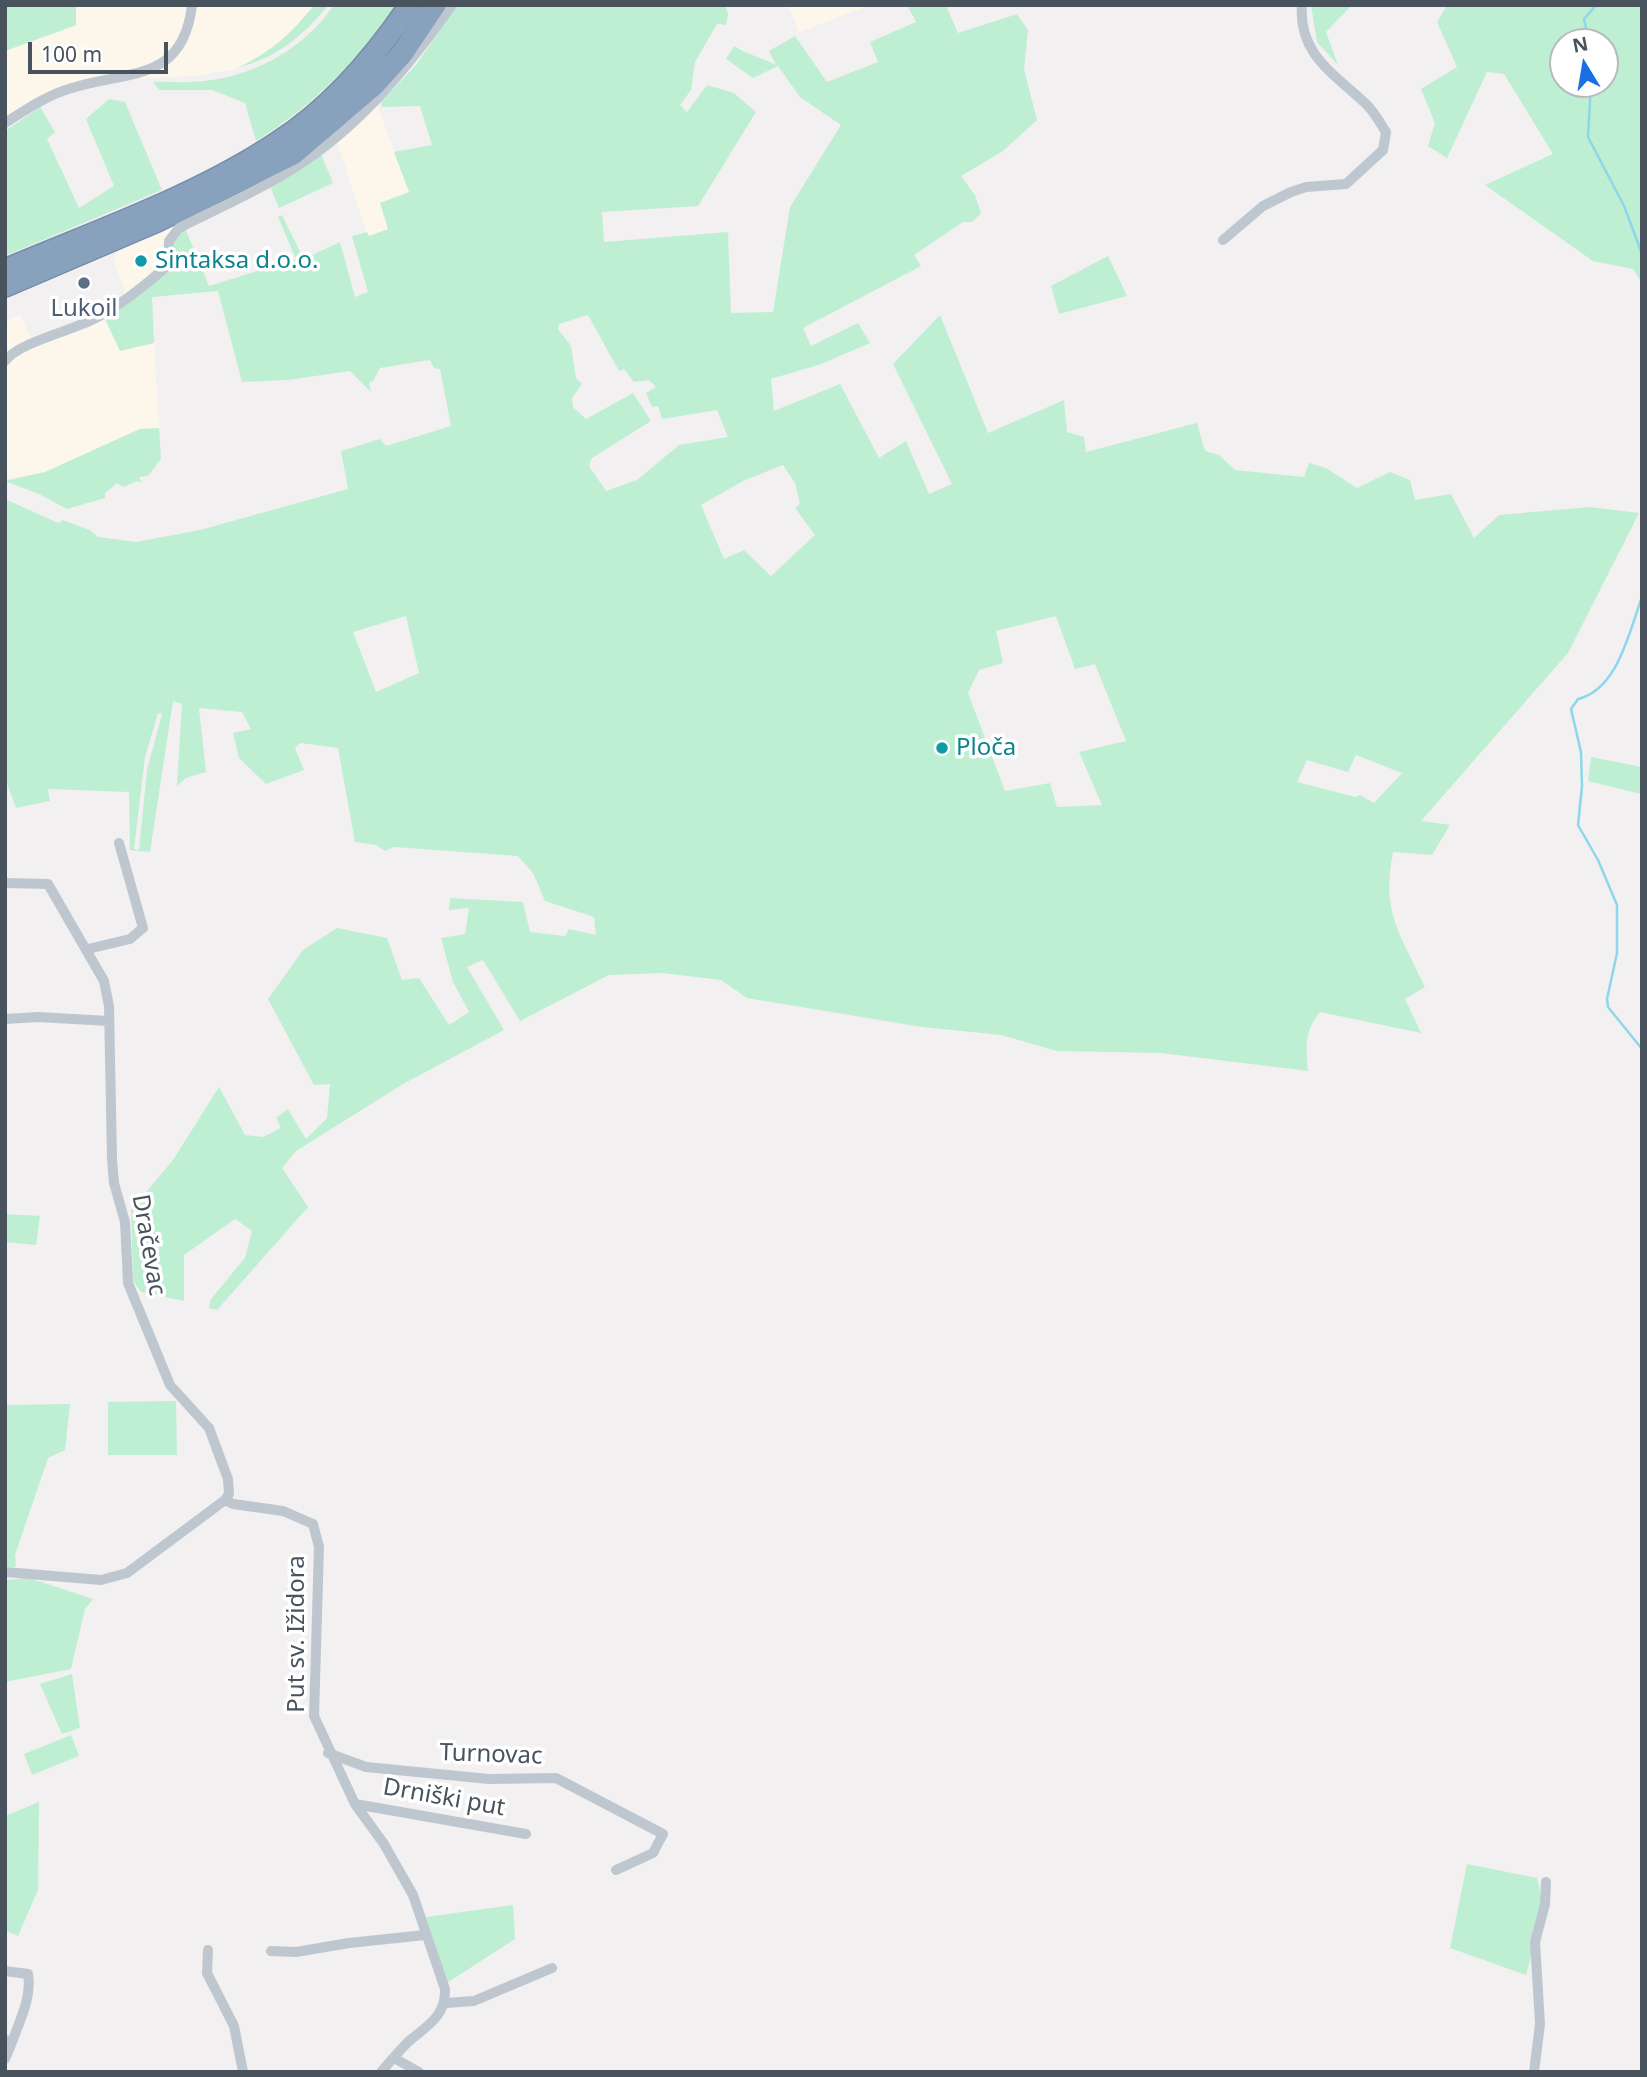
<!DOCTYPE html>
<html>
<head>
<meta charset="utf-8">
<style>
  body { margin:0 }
  #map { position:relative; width:1647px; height:2077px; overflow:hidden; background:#f2f0f0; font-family:"Noto Sans",sans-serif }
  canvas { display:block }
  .frame { position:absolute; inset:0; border:7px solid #48535d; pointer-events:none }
  .north { position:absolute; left:1549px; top:28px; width:70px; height:70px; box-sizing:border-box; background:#fff; border:2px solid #b6babe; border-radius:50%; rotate:349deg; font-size:19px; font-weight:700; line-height:28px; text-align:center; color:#48535d }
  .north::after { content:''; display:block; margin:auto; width:24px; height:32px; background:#1a70e3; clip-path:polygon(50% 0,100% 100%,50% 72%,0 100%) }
  .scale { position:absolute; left:28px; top:42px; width:140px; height:32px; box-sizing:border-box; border:4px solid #48535d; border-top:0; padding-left:9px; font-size:21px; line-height:24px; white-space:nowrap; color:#48535d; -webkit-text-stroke:5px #fff; paint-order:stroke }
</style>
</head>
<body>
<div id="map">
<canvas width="1647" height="2077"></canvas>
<div class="frame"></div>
<div class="north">N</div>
<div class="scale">100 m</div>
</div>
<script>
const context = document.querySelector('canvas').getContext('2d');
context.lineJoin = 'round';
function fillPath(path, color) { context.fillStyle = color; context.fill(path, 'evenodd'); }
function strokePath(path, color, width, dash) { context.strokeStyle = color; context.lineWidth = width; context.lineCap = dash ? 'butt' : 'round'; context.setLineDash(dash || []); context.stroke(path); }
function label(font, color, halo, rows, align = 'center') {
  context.font = font + ' "Noto Sans",sans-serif'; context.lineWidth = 7; context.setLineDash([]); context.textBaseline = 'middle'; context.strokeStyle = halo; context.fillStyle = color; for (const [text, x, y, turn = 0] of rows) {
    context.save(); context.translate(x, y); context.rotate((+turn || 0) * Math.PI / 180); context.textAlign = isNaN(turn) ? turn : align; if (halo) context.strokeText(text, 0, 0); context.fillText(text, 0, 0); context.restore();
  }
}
const commercial = new Path2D(`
  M76,5H314L292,34L262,57L233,70L193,76L89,81L5,120V51L76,26Z
  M788,5H871L799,32Z
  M377,105L410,192L389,229L368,236L337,141Z
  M174,225L168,235L164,264L123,296L124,289L114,263L117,252Z
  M102,311L120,351L154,343L159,428L139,429L45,472L5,479V327L10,318L21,315L32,341Z`);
const green = new Path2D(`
  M5,5H76V25L5,51Z
  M314,5H328C304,36 276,58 239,67C271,52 292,33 314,5Z
  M334,5H399C358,59 314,105 256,141L245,103L212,90H159L153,82C166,81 179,83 191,82C247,80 302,52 334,5Z
  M457,5H725L728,14L726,25L717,24L695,62L691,90L680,105L687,112L707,85L734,93L756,112L698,206L602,212L604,242L728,232L731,313L773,312L790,207L841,125L800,97L778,66L753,78L726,59L734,46C748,55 761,57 776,65L769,51L795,36L827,82L878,62L870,42L916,22L907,5H952L947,8L958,33L1017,14L1028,30L1024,69L1037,120L1003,151L961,176L975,195L981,213L972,222H963L914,255L921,266L803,328L811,346L858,323L870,343L821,364L771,379L774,411L840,384L879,458L906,441L929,494L952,484L893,364L940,315L988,433L1064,400L1067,432L1084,437L1086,452L1197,423L1205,451L1219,455L1235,470L1304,477L1309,463L1326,468L1357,488L1390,472L1410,480L1415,500L1451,494L1474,538L1499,515L1590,507L1639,513L1568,653L1421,821L1450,825L1432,855L1393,852C1381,913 1400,933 1425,987L1405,999L1421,1033L1320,1012C1304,1031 1306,1047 1308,1071L1161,1053L1057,1051L1001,1035L922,1027L747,998L721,980L662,973L609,975L520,1021L483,960L467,967L504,1030L403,1084L296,1151L282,1168L308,1207L217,1310L209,1308L211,1299L245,1258L252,1231L235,1219L184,1255V1301L141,1292L133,1281L131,1210L173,1160L219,1087L245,1135L263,1137L281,1128L276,1118L288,1109L306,1139L327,1118L330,1084L314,1085L268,999L303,950L337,928L387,938L402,980L419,978L449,1025L469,1012L453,982L441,938L465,934L469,908L449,910L450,898L523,902L530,932L565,936L569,929L596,935L594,917L545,901L533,873L518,856L394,847L385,851L376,845L355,842L338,748L300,743L295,748L304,770L266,784L239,758L233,733L251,729L242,712L199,708L206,772L186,778L177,786L182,704L173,701L150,852L130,850L129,792L48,789L50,801L16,808L5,778V499L58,523L63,520L90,530L98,537L136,542L200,530L348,489L341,451L380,439L386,446L451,426L440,369L434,368L430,360L380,368L373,381L369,382L371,392L350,371L288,380L242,382L218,291L152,297L154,343L120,351L104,317L170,269L175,239L185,228L209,286L296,259L278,217L282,215L301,254L308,257L340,242L355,297L368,292L352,236L367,232L369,236L388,229L380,203L409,192L394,152L432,145L420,106L382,107L381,102L416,65ZM588,315L619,371L624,369L634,382L649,380L656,387L646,393L652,407L658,406L662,419L717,410L728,437L679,445L637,480L606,491L589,466L592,458L651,421L633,393L586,419L573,407L572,398L582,384L576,378L571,346L558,329L559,324ZM783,465L795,483L800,504L795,508L815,535L771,576L744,550L724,559L701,505L743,481ZM406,616L419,673L376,692L353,632ZM1056,616L1075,669L1095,664L1126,741L1079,752L1102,805L1057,807L1050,783L1005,791L968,693L979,670L1003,663L996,631ZM158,713L162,714L147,770L139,850L134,849L145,757ZM1356,755L1402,773L1374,803L1360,795L1355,797L1297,782L1307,760L1348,772Z
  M1311,5H1352L1326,32L1338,65L1317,42Z
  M1447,5H1642V283L1633,269L1593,261L1485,185L1553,154L1504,74L1487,72L1447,158L1428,146L1435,123L1421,89L1457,67L1437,22ZM1563,42H1605V84H1563Z
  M109,99L125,102L162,190L5,256V131L40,107L55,132L47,139L79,208L114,186L86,119Z
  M321,154L333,183L279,208L270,186Z
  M1108,256L1127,296L1059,314L1051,286Z
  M159,428L161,459L148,476L139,477L142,483L137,481L123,487L117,483L105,493V498L67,509L39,494L5,481L45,472L140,429Z
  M1591,757L1642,767V801L1641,794L1588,781Z
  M5,1214L40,1216L36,1245L5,1242Z
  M176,1401L177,1455H108V1402Z
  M70,1404L65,1450L48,1458L15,1555L16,1567H5V1405Z
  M29,1578L93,1599L85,1609L71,1669L5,1682V1580Z
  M72,1674L80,1728L62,1734L40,1684Z
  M71,1735L79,1756L32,1775L24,1754Z
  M39,1802L38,1890L18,1936L5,1930V1816Z
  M1467,1864L1537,1878L1544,1908L1526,1975L1450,1948Z
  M513,1905L515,1939L447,1983L426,1917Z`);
const stream = new Path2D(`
  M1589,42L1584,19L1596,5
  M1591,84L1588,137L1624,206L1642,254
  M1642,597C1629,632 1618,689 1578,699L1571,709L1581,752L1582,786L1578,825L1598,860L1617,905V953L1607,999L1608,1007L1642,1049`);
const street = new Path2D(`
  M5,123C27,109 47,95 72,88C128,70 183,83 192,5
  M1223,240L1263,206L1291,192L1306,187L1346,184L1383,150L1386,132C1380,123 1375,113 1367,105C1335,74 1298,55 1302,5
  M5,361C19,342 75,330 98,317C123,303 147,284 168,265L169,241L179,228C212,211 247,196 279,177C351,137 405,72 452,5
  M5,883L48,884L104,981L109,1006L112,1159L114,1183L125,1222L128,1283L170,1385L209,1428L228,1479L229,1494L225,1500L127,1573L101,1580L5,1572
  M88,949L130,939L143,928L119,843
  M5,1019L38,1017L109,1021
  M225,1500L233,1504L283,1511L313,1524L319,1547L314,1716L355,1804L384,1844L413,1895L445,1989C446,2016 427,2026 408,2042C399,2051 390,2062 381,2072
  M328,1753L366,1767L489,1779L556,1778L663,1834L653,1853L616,1870
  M355,1804L526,1834
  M208,1950L207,1973L234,2026L243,2072
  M271,1951L296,1952L349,1943L425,1935
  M5,1971L28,1974C32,1997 20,2020 12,2042
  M446,2003L474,2001L552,1968
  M5,2040L12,2042L5,2059
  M394,2058L419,2072
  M1534,2072L1540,2024L1535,1942L1545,1904L1546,1882`);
const highway = new Path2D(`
  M5,270C94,232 196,197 277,143C330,109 375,57 410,5
  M5,286L157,221L293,154L374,85L402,54L435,5`);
const markers = [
  [141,261,7,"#0f9aa8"],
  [84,283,7,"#5c6f8a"],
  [942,748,7,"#0f9aa8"]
];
const cultureNames = [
  ["Sintaksa d.o.o.",155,261],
  ["Ploča",956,748]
];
const serviceNames = [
  ["Lukoil",84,309]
];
const streetNames = [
  ["Dračevac",148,1245,80],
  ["Put sv. Ižidora",297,1634,-90],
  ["Turnovac",491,1755,2],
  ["Drniški put",444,1798,10]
];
fillPath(commercial, '#fcf7ea');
fillPath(green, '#bfefd2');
strokePath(stream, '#8cd7ec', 2.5);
strokePath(highway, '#738daa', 24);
strokePath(street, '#bec7cf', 10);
strokePath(highway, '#88a2be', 21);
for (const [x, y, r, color] of markers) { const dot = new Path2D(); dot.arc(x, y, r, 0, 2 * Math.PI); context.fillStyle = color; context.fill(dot); strokePath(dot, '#fff', 2.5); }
label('24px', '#0d838f', '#fff', cultureNames, 'left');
label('24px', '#4e5e75', '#fff', serviceNames);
label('24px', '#48535d', '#fff', streetNames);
</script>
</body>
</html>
